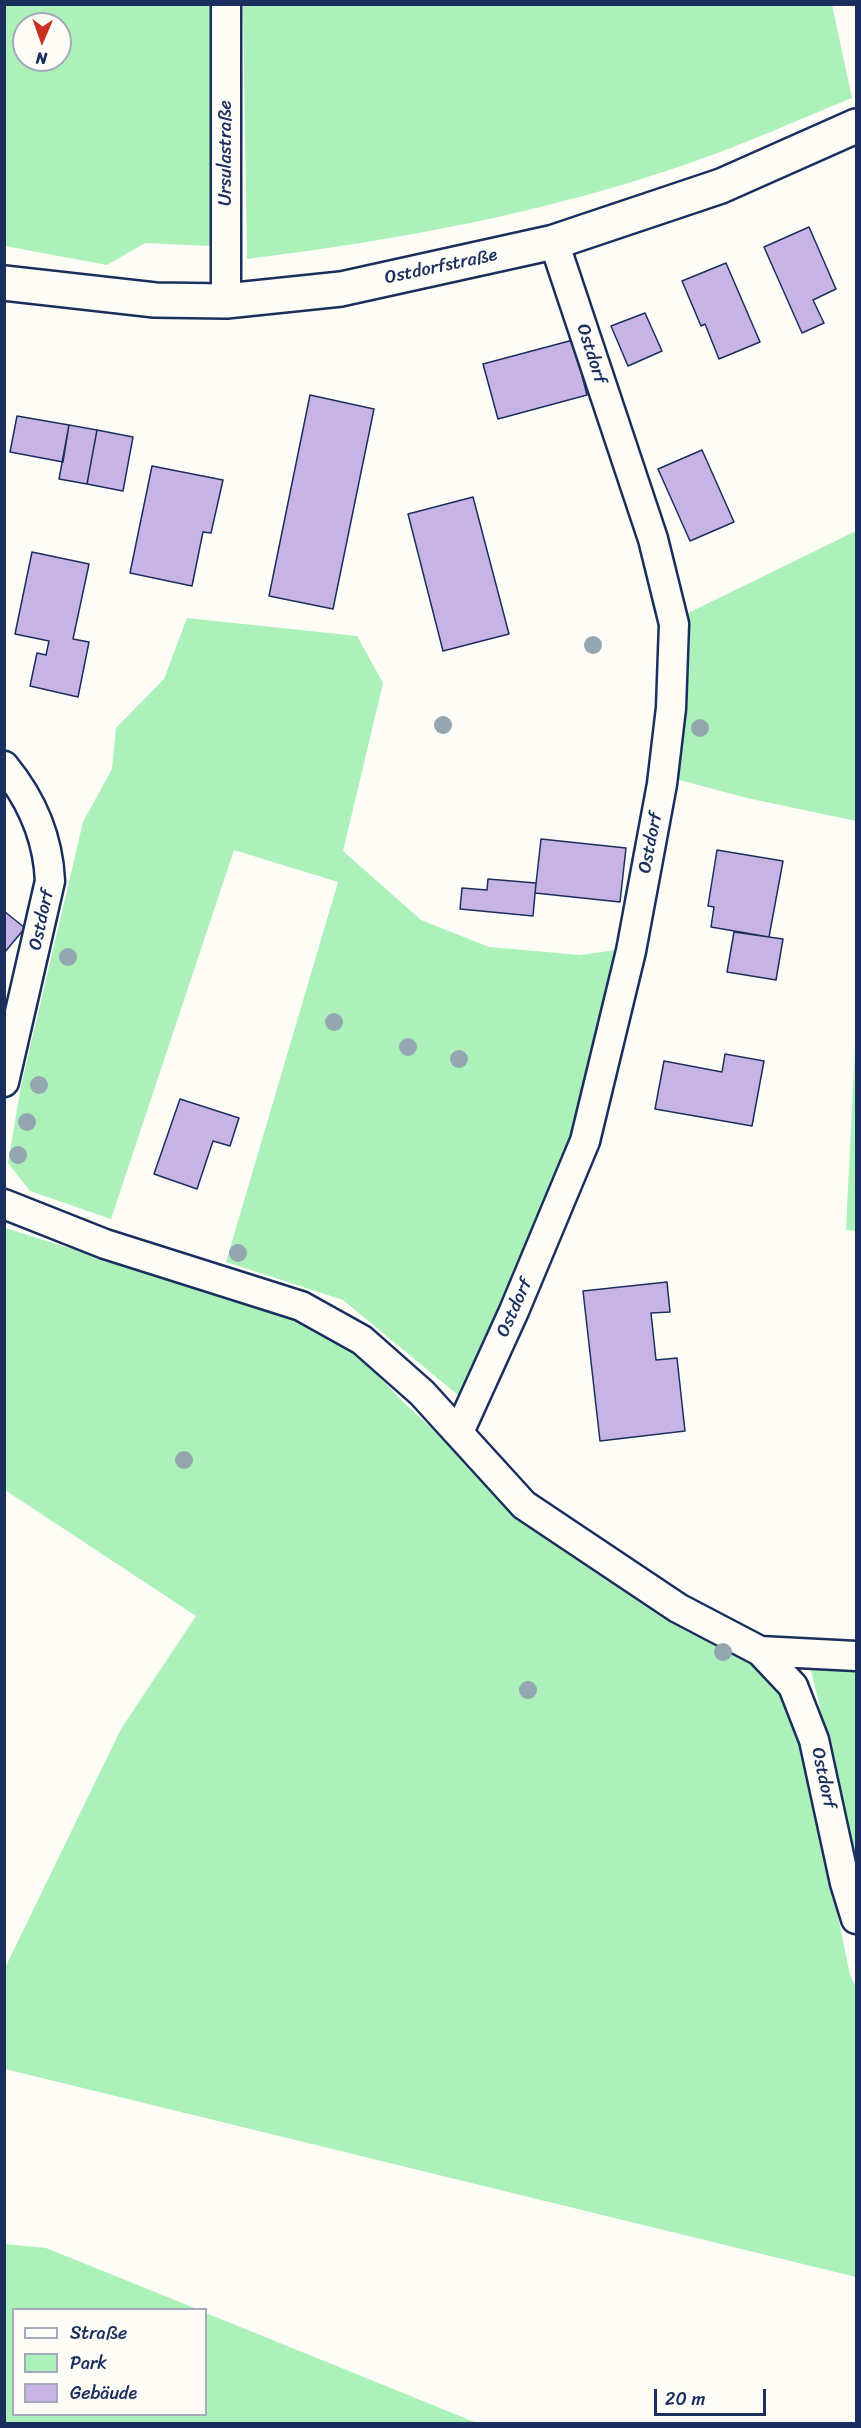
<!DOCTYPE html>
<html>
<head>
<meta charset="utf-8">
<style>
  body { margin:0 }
  #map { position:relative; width:861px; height:2428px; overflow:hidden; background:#fdfcf7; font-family:Sriracha,sans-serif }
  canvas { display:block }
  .frame { position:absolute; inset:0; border:6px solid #1b2f5e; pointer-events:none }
  .legend { position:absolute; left:12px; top:2308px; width:195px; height:108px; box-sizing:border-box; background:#fdfcf7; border:2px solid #a3aaba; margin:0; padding:8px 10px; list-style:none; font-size:18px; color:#1b2f5e }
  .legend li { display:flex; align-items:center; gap:12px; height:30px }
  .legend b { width:30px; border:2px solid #a3aaba }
  .north { position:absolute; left:12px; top:12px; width:60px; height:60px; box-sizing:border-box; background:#fdfcf7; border:2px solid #a3aaba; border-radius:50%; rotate:182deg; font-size:16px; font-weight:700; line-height:24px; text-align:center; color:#1b2f5e }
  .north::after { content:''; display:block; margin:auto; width:21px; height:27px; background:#c8321e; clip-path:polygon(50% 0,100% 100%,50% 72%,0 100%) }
  .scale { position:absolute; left:654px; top:2389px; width:112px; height:27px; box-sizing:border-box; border:3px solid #1b2f5e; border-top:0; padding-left:8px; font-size:18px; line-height:21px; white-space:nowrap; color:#1b2f5e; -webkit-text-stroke:4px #fdfcf7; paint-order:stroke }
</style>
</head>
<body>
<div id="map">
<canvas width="861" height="2428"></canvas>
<div class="frame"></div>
<ul class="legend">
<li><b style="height:8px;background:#fdfcf7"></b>Straße</li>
<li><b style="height:16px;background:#acf0ba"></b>Park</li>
<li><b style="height:16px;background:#c8b4e4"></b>Gebäude</li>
</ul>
<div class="north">N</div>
<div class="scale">20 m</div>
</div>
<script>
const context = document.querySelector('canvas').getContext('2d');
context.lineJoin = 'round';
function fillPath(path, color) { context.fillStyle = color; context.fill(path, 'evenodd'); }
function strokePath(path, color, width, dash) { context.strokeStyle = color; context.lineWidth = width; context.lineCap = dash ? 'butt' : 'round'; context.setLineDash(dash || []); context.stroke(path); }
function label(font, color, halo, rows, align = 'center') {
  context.font = font + ' Sriracha,sans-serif'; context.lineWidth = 4.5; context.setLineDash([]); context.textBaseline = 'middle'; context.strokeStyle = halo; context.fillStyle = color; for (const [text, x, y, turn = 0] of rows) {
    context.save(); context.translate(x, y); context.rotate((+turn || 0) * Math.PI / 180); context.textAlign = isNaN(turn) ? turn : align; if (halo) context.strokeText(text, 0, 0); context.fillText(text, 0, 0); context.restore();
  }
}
const green = new Path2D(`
  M4,5H211L210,246L145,243L107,265L5,246ZM24,24H60V60H24Z
  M243,5H832L852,98C797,120 743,145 687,164C542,214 398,240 247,259Z
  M856,531V821L747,798L672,778L682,616Z
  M187,618L357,636L383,683L343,851L421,920L489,947L580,955L616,950L573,1139L504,1304L458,1395L343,1300L226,1262L338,882L234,850L111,1219L30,1191L8,1163L21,1086L83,822L112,769L116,728L164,679Z
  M856,1026V1231L846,1230Z
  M5,1228L293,1318L353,1349L404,1403L448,1443L512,1514L666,1616L752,1659L776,1686L805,1756L850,1975L856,1987V2277L5,2069L4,1970L121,1729L196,1616L5,1490Z
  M810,1666L856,1672V1859Z
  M5,2244L46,2248L197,2309L14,2310V2414H206V2313L477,2423H5Z`);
const building = new Path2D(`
  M809,227L836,289L813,300L824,323L802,333L764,247Z
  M726,263L760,342L719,359L705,324L701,326L682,281Z
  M645,313L662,351L628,366L611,326Z
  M573,340L587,395L498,419L483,364Z
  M310,395L374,409L333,609L269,596Z
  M17,416L69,425L63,462L10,452Z
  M69,425L97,430L87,484L59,479Z
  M97,430L133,437L123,491L87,484Z
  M702,450L734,522L690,541L658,469Z
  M152,466L223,480L211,533L203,532L192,586L130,573Z
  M473,497L509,634L443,651L408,514Z
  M32,552L89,564L73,639L89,642L78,697L30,686L37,653L46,655L49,641L15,634Z
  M541,839L626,848L620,902L535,893Z
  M717,850L783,861L769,937L711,927L714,907L708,906Z
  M488,879L536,883L533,916L460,909L462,888L487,890Z
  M4,911L25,928L4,953Z
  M734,932L783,939L776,980L727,972Z
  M725,1054L764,1061L752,1126L655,1109L664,1061L722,1072Z
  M180,1099L239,1118L230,1146L213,1141L197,1189L154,1174Z
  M667,1282L670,1312L651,1313L656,1360L677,1358L685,1431L600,1441L583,1291Z`);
const street = new Path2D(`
  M226,4V301
  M4,766C32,800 48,837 50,881L4,1082
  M4,1204L105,1244L301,1306L362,1340L422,1393L524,1505L678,1608L760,1651L856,1656
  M459,1432L514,1311L585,1141L631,951L662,784L671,708L674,624L653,539L554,242
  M760,1651L793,1686L814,1740L845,1883L856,1919`);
const secondary = new Path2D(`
  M4,283L155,300L226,301L341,289L554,242L721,186L856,126`);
const trees = [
  [593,645],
  [443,725],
  [700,728],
  [68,957],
  [334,1022],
  [408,1047],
  [459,1059],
  [39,1085],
  [27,1122],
  [18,1155],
  [238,1253],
  [184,1460],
  [723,1652],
  [528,1690]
];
const streetNames = [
  ["Ursulastraße",226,153,-90],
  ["Ostdorfstraße",441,267,-12],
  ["Ostdorf",591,354,72],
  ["Ostdorf",651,843,-79],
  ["Ostdorf",42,920,-78],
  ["Ostdorf",515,1308,-66],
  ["Ostdorf",823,1778,78]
];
fillPath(green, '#acf0ba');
fillPath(building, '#c8b4e4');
strokePath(building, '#1b2f5e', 1.5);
strokePath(street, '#1b2f5e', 33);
strokePath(secondary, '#1b2f5e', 38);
strokePath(street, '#fdfcf7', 28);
strokePath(secondary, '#fdfcf7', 33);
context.fillStyle = '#94a6b0';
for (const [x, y] of trees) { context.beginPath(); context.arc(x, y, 9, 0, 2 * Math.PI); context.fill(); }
label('18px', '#1b2f5e', '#fdfcf7', streetNames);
</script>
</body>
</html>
